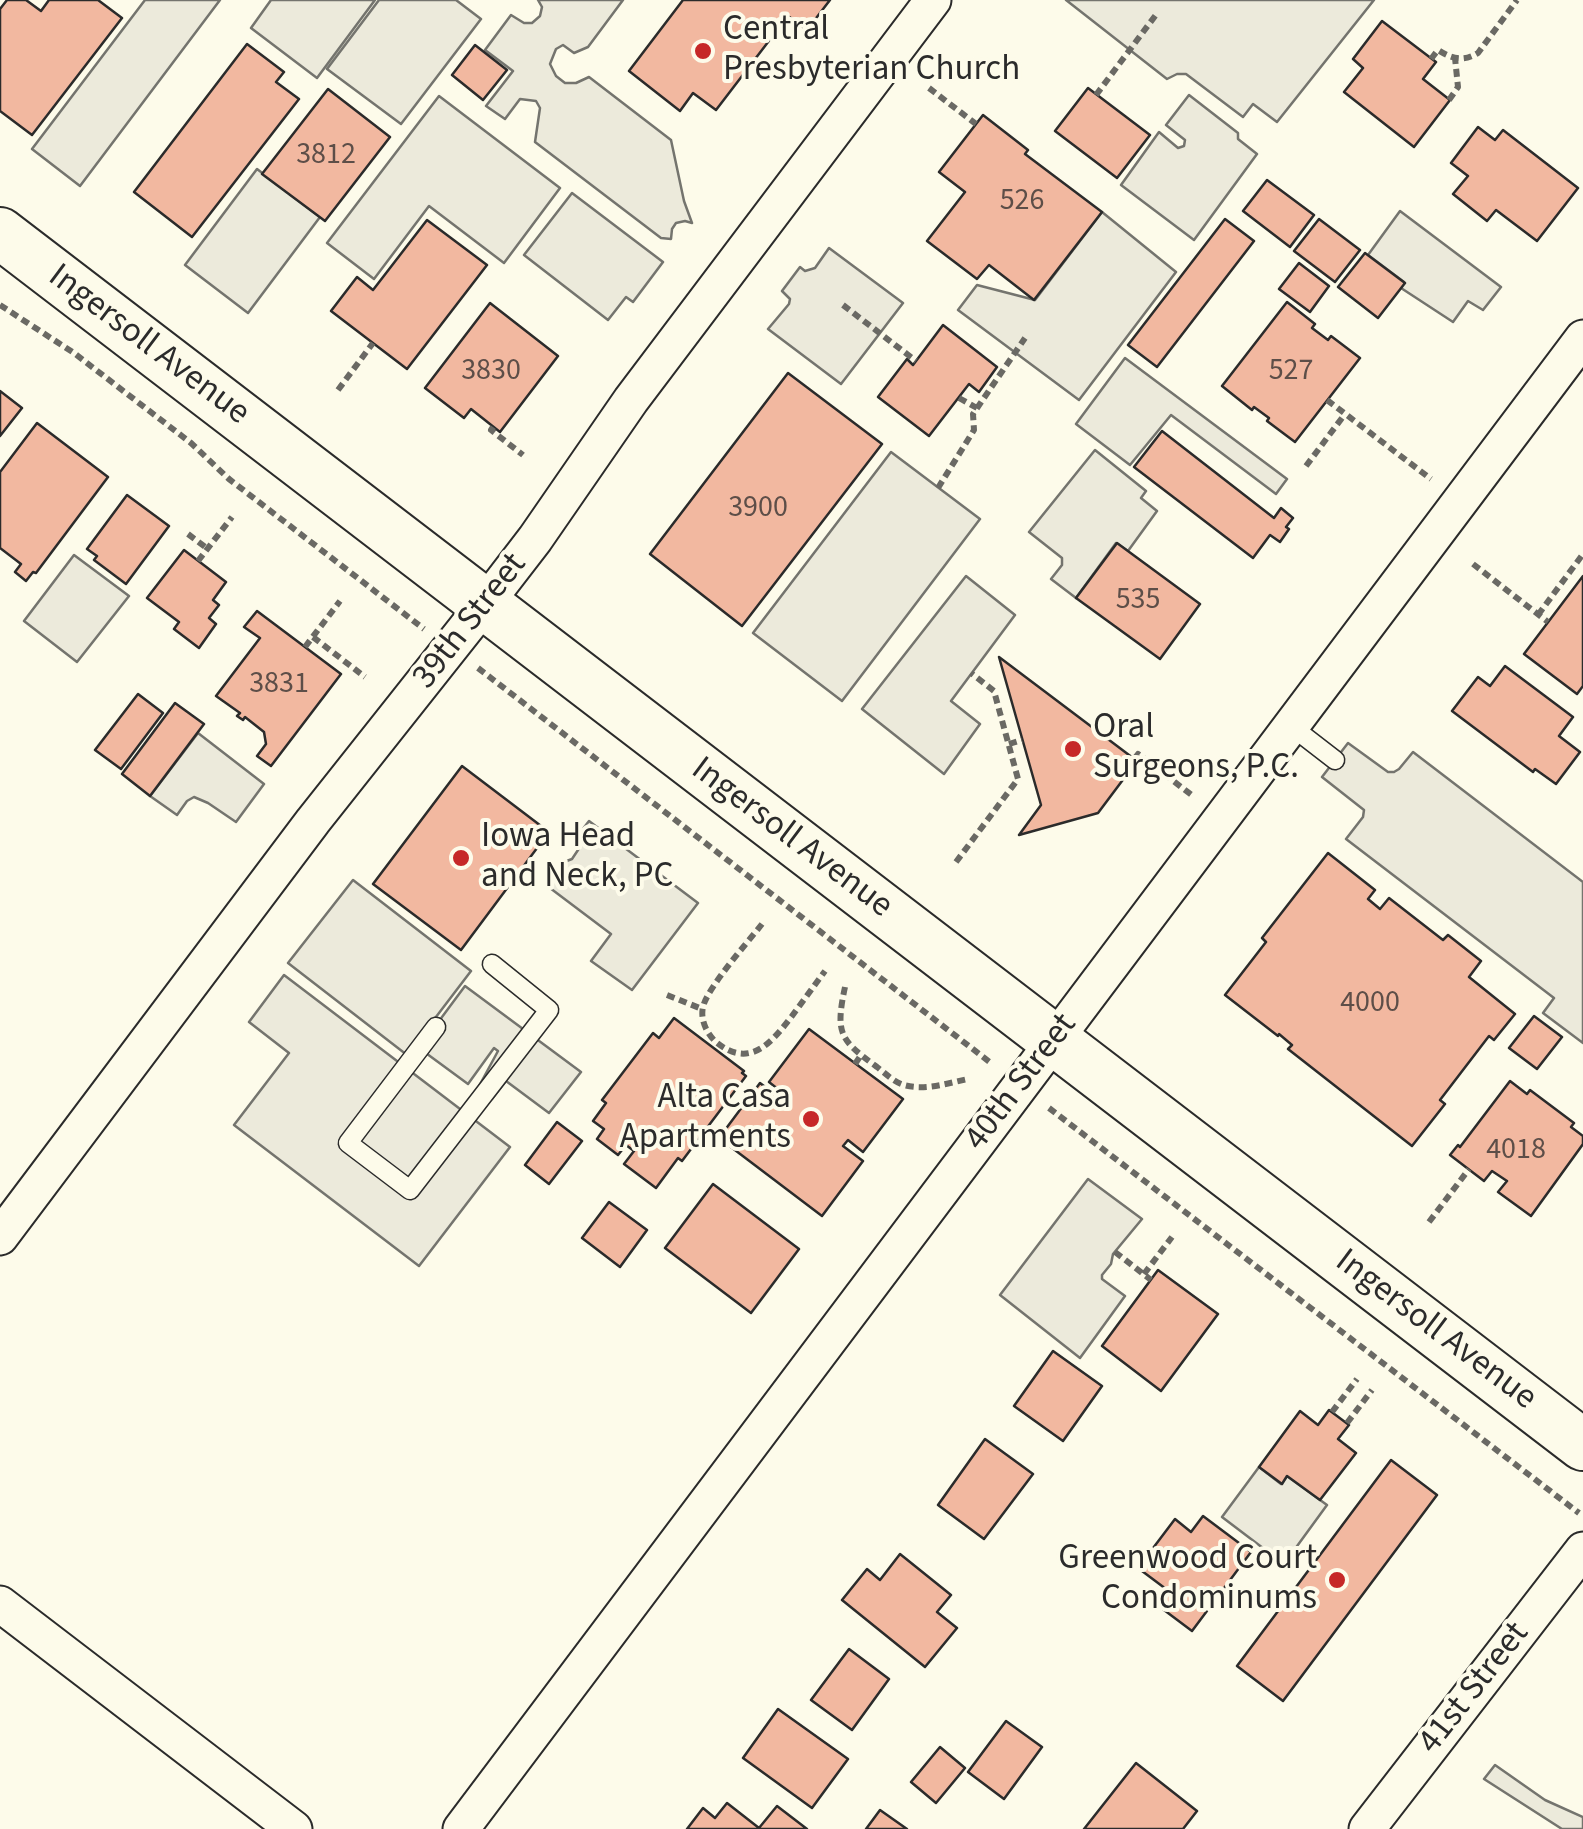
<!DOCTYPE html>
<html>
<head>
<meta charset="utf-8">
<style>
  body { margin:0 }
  canvas { display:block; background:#fdfbea }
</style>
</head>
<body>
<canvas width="1583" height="1829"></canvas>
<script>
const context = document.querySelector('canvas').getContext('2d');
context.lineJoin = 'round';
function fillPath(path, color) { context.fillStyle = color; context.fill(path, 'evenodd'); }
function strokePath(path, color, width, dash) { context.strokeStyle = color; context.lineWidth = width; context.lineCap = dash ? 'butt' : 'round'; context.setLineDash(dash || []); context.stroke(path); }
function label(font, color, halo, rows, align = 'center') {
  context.font = font + ' "Source Sans 3",sans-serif'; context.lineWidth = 8; context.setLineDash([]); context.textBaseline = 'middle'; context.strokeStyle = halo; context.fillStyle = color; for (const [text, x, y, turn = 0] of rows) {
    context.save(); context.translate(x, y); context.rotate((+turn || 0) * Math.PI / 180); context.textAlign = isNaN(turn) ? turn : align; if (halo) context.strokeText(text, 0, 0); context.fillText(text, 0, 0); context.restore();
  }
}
const parking = new Path2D(`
  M145,0H220L80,186L32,149Z
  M271,0H375L317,78L251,28Z
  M379,0H456L481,19L401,124L327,69Z
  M538,0H623L588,47L574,53L563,45L556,49L550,64L556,76L565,83H576L589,77L671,140L684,201L692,223L685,221L676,223L672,229L671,239L661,238L535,142L540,108L536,101L520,99L505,119L486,106L513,71L485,50L511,15L524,23H532L540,16L542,7Z
  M1066,0H1374L1277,122L1253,104L1243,117L1186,74H1177L1167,79Z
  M1189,95L1238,133V139L1257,154L1194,240L1121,185L1159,132L1178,148L1184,146L1185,140L1166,125Z
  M439,96L560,188L504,263L429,206L374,279L327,243Z
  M257,169L320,217L248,313L185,265Z
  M572,193L663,262L633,302L626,297L608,320L524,255Z
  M1400,211L1501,287L1483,310L1468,301L1453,322L1401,288L1404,282L1368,255Z
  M1102,212L1176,272L1079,400L958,310L977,285L1035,300Z
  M829,248L903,303L841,384L768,329L789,304L790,299L782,291L800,267L805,271L815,268Z
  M1125,358L1287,479L1276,494L1171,415L1130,465L1076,424Z
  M1095,450L1146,491L1141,498L1157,511L1128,551L1116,543L1076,598L1051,579L1062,565V558L1029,532Z
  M891,452L980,519L842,701L753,633Z
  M74,555L129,596L77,662L24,621Z
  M966,576L1015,615L951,701L980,724L944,774L862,709Z
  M198,733L264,784L236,822L208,803L194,797L187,801L177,815L150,796Z
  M1348,743L1388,772H1394L1399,769L1413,752L1583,882V1043L1543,1013L1554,998L1346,839L1363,817L1364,810L1322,777Z
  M589,821L698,903L632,990L591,961L611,934L546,885L564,862L572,859L584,841L582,830Z
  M353,880L471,971L407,1055L288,963Z
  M284,975L510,1147L419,1266L234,1125L289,1053L249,1022Z
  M465,986L581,1072L549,1113L506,1081L492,1099L478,1088L498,1051L494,1048L468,1084L419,1048Z
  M1088,1179L1142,1219L1113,1254L1111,1264L1102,1275V1279L1125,1296L1080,1358L1000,1295Z
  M1259,1467L1281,1484L1287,1476L1327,1505L1284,1564L1222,1517Z
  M1495,1765L1545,1800L1583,1817V1829H1562L1484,1779Z`);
const building = new Path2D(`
  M7,0H26L41,11L49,0H98L122,18L32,135L0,111V9Z
  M683,0H830L807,30L788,16L716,110L693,93L680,111L629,71Z
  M1382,21L1436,62L1423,79L1450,100L1414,147L1344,92L1363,68L1353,59Z
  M247,44L284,72L276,82L299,99L192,237L134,192Z
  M475,45L507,70L483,100L452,75Z
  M1088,88L1150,135L1117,178L1055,131Z
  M328,89L390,137L325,221L262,174Z
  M983,115L1028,150L1025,154L1102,212L1034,300L989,265L977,279L927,241L965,192L939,172Z
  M1478,127L1495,140L1503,130L1578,188L1537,241L1496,210L1487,221L1453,194L1468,176L1451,163Z
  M1267,180L1314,215L1290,247L1243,211Z
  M1225,219L1254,241L1157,367L1128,345Z
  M1319,219L1360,250L1335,282L1294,251Z
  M427,220L487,265L407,369L331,311L357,277L373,290Z
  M1365,253L1405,283L1378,318L1338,287Z
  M1299,263L1329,286L1310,312L1279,289Z
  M1287,302L1315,324L1312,328L1328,340L1331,336L1360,358L1295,442L1267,421L1269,418L1254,407L1252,410L1222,386Z
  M490,303L558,356L500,432L471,409L464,418L425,388Z
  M943,325L997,367L979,392L969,384L929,436L878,397L907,359L913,365Z
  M788,373L882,444L742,626L650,554Z
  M0,391L22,408L0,436Z
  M37,423L108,477L36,573L33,572L26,581L15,572L21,564L0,548V472Z
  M1162,431L1274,518L1281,508L1293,518L1286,527L1289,529L1280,542L1270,535L1253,558L1134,467Z
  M127,495L169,526L126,584L94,560L97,556L87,549Z
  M1117,543L1200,604L1160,659L1076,598Z
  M184,550L226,582L213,600L219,605L209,618L216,624L199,648L174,629L179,622L147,598Z
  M1583,576V686L1577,694L1524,654Z
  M257,611L341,674L271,766L257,756L266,744L264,732L245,717L243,720L237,716L240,713L216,696L260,638L244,627Z
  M999,657L1137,761L1098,813L1019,835L1041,805Z
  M1505,666L1573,717L1559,736L1580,752L1556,784L1535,769L1533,772L1452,711L1478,677L1490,686Z
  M138,694L163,713L121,769L95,750Z
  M175,703L204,724L150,796L122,774Z
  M462,766L549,832L461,950L373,884Z
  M1328,853L1375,890L1368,899L1380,909L1389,898L1443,940L1448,935L1481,961L1469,977L1515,1014L1494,1040L1489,1036L1440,1100L1445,1104L1412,1146L1288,1049L1292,1045L1279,1034L1278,1036L1225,995L1266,942L1262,938Z
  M1534,1016L1562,1037L1537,1069L1509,1048Z
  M674,1018L744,1071L742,1073L746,1076L682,1161L678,1158L656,1188L624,1164L634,1151L626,1145L618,1155L597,1139L604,1129L593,1121L606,1103L602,1100L653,1033L659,1038Z
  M809,1029L903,1099L863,1152L848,1140L843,1146L863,1161L822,1216L719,1138L760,1083L781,1099L784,1094L769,1082Z
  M1510,1081L1527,1094L1530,1090L1574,1123L1571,1127L1583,1136V1144L1531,1216L1498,1192L1507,1181L1492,1171L1484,1181L1450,1155L1458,1145L1460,1147Z
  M557,1122L582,1141L549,1184L525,1165Z
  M713,1184L799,1249L751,1313L665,1248Z
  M609,1202L647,1230L620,1267L582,1238Z
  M1158,1270L1218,1314L1161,1391L1102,1346Z
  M1053,1351L1102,1386L1063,1441L1014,1406Z
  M1329,1410L1349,1425L1338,1439L1356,1453L1320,1500L1287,1476L1282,1484L1259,1467L1300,1411L1318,1425Z
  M985,1439L1033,1474L984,1539L938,1505Z
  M1391,1460L1437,1495L1283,1701L1237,1666Z
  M1203,1516L1251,1552L1192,1631L1156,1604L1166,1589L1138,1568L1175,1519L1191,1532Z
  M900,1554L951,1595L937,1612L957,1628L925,1667L842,1600L867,1569L880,1580Z
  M849,1649L889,1679L852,1730L811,1700Z
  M778,1709L848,1759L812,1808L743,1758Z
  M1006,1721L1042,1747L1004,1799L968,1772Z
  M940,1747L965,1768L936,1803L911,1782Z
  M1136,1763L1197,1811L1183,1829H1084Z
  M727,1803L759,1828L777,1806L807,1829H687L703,1808L715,1818Z
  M880,1810L907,1829H866Z`);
const path = new Path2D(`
  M1431,59L1438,50C1452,59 1463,62 1478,53L1517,0
  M929,88L976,124
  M1096,95L1158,12
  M1449,100L1458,87L1455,58
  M0,305L74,353L191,443L229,479L424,629
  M843,305L916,361
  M338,390L373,343
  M959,398L977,408
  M1327,400L1431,479
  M493,427L491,430L523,455
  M1306,466L1345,414
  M938,488L974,430L973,414L1025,338
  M188,534L208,549
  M198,561L232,517
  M1473,564L1548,622
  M1538,615L1583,554
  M313,637L365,677
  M305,647L340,601
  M478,668L991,1063
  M1009,744L1022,740
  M1134,759L1138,754L1193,796
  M956,862L1018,779L994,691L971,673
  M762,924C748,942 707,988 703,1007C700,1020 707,1034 716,1042C750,1070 772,1042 792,1016C803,1001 814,986 825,971
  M845,987C835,1034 840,1040 877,1067C886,1074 894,1082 904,1085C925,1091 948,1083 968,1079
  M667,995L702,1009
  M855,1064L861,1055
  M1049,1108L1579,1513
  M1429,1222L1469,1169
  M1115,1252L1151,1280
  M1144,1274L1172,1237
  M1332,1412L1357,1379
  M1347,1423L1372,1390`);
const lane = new Path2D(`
  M1291,726L1335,760
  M436,1027L348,1143L410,1190L549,1010L492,964`);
const street = new Path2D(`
  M0,1237L313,821L485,604L535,539L631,400L933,0
  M0,1604L294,1829
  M461,1829L1583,338
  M1367,1829L1583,1550`);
const secondary = new Path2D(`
  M0,233L1583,1445`);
const markers = [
  [703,51,10,"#c62828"],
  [1073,749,10,"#c62828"],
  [461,858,10,"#c62828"],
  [811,1119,10,"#c62828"],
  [1337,1580,10,"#c62828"]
];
const numberNames = [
  ["3812",326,156],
  ["526",1022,202],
  ["3830",491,372],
  ["527",1291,372],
  ["3900",758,509],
  ["535",1138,601],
  ["3831",279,685],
  ["4000",1370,1004],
  ["4018",1516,1151]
];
const poiNames = [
  ["Central",723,31],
  ["Presbyterian Church",723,71],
  ["Oral",1093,729],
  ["Surgeons, P.C.",1093,769],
  ["Iowa Head",481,838],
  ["and Neck, PC",481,878],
  ["Alta Casa",791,1099,"right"],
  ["Apartments",791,1139,"right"],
  ["Greenwood Court",1317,1560,"right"],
  ["Condominums",1317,1600,"right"]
];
const streetNames = [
  ["Ingersoll Avenue",148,346,37],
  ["39th Street",471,622,-52],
  ["Ingersoll Avenue",791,839,37],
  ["40th Street",1022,1083,-53],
  ["Ingersoll Avenue",1435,1331,37],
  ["41st Street",1475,1689,-52]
];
fillPath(parking, '#eceadb');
strokePath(parking, '#74746e', 2.5);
fillPath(building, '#f2b8a0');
strokePath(building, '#2b2b2b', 2.5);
strokePath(lane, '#2b2b2b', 21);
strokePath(street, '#2b2b2b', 39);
strokePath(secondary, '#2b2b2b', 54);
strokePath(path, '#6a6964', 6, [8, 5]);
strokePath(lane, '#fdfbea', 18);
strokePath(street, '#fdfbea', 35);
strokePath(secondary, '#fdfbea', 50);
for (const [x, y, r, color] of markers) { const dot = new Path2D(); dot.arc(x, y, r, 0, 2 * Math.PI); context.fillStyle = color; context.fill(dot); strokePath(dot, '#fdfbea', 4); }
label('30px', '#5d4e48', null, numberNames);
label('35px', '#2b2b2b', '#fdfbea', poiNames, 'left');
label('35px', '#2b2b2b', '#fdfbea', streetNames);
</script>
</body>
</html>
